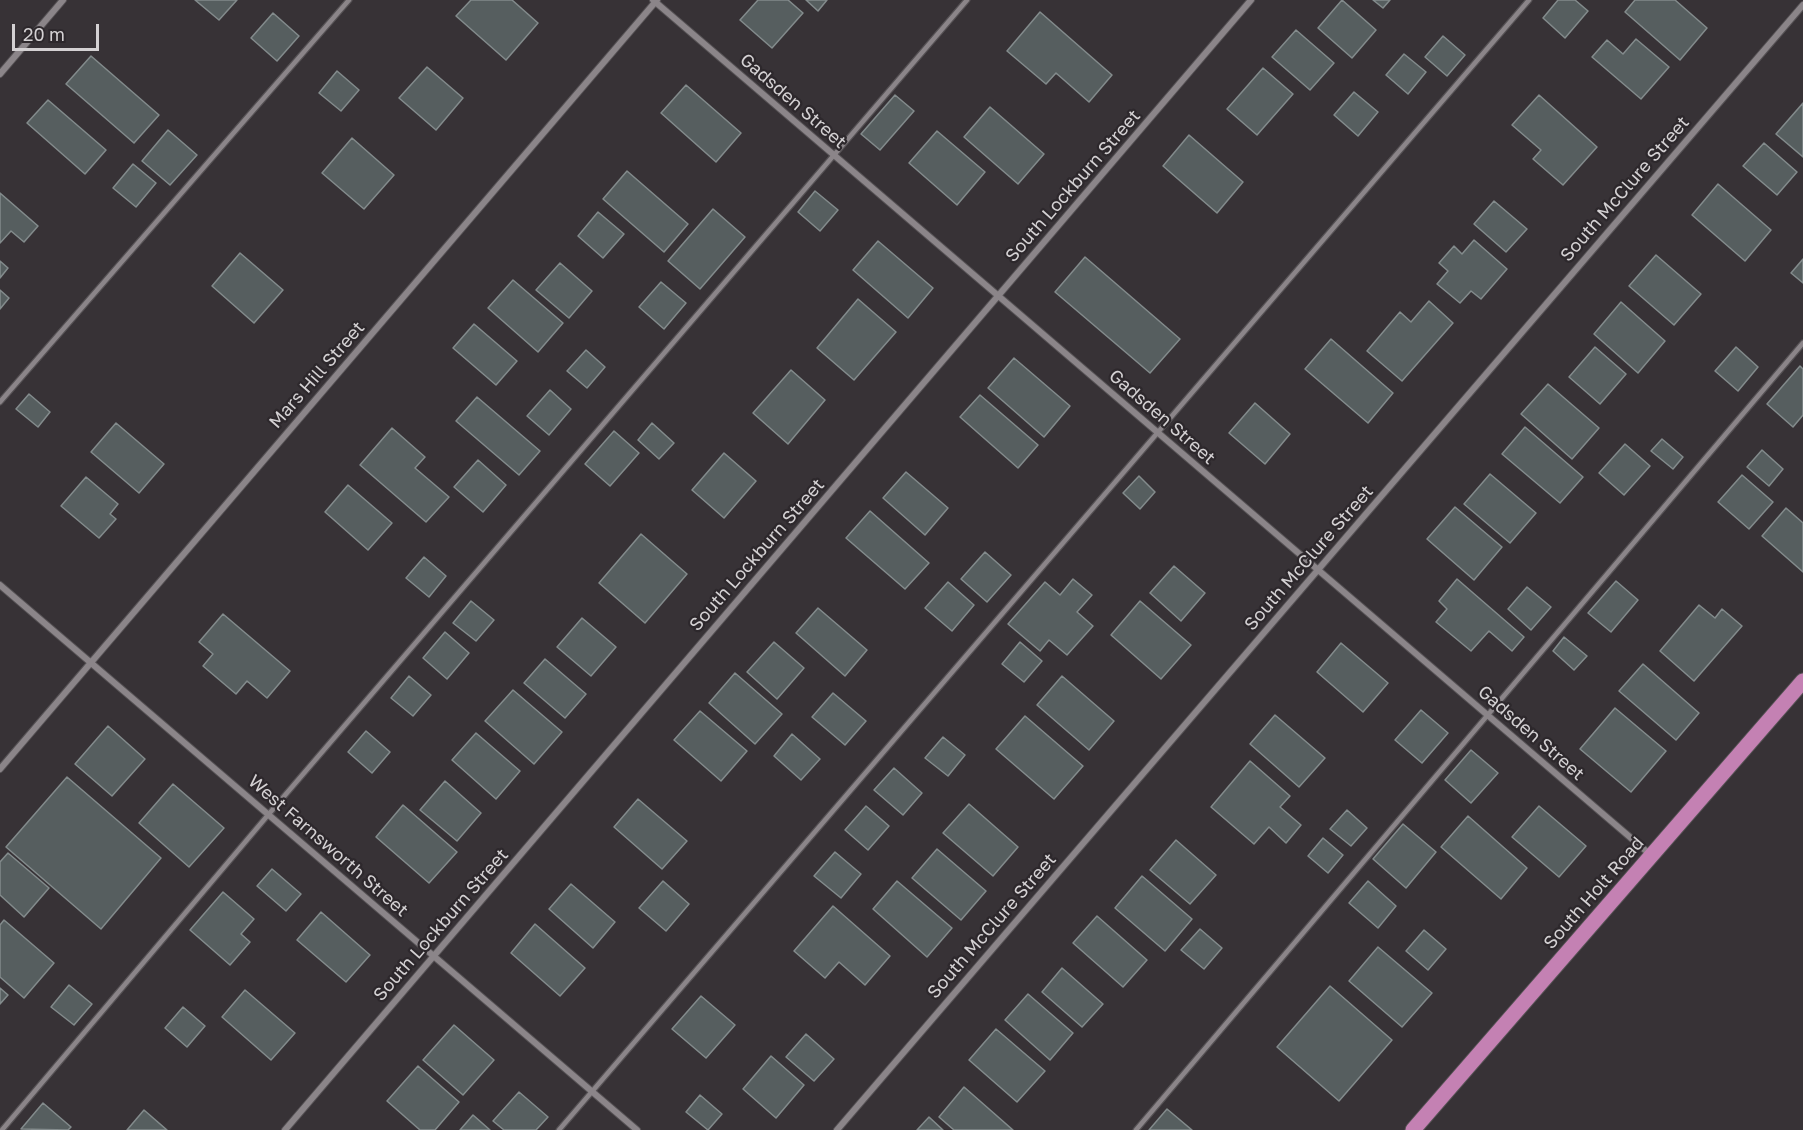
<!DOCTYPE html>
<html>
<head>
<meta charset="utf-8">
<style>
  body { margin:0 }
  #map { position:relative; width:1803px; height:1130px; overflow:hidden; background:#373236; font-family:"Golos Text",sans-serif }
  canvas { display:block }
  .scale { position:absolute; left:12px; top:24px; width:87px; height:27px; box-sizing:border-box; border:3px solid #d4d1d3; border-top:0; padding-left:8px; font-size:18px; line-height:21px; white-space:nowrap; color:#d4d1d3; -webkit-text-stroke:4px #2d282c; paint-order:stroke }
</style>
</head>
<body>
<div id="map">
<canvas width="1803" height="1130"></canvas>
<div class="scale">20 m</div>
</div>
<script>
const context = document.querySelector('canvas').getContext('2d');
context.lineJoin = 'round';
function fillPath(path, color) { context.fillStyle = color; context.fill(path, 'evenodd'); }
function strokePath(path, color, width, dash) { context.strokeStyle = color; context.lineWidth = width; context.lineCap = dash ? 'butt' : 'round'; context.setLineDash(dash || []); context.stroke(path); }
function label(font, color, halo, rows, align = 'center') {
  context.font = font + ' "Golos Text",sans-serif'; context.lineWidth = 4.5; context.setLineDash([]); context.textBaseline = 'middle'; context.strokeStyle = halo; context.fillStyle = color; for (const [text, x, y, turn = 0] of rows) {
    context.save(); context.translate(x, y); context.rotate((+turn || 0) * Math.PI / 180); context.textAlign = isNaN(turn) ? turn : align; if (halo) context.strokeText(text, 0, 0); context.fillText(text, 0, 0); context.restore();
  }
}
const building = new Path2D(`
  M195,0H237L219,20Z
  M471,0H512L538,23L506,60L456,16Z
  M758,0H788L803,13L772,48L740,20Z
  M806,0H827L818,11Z
  M1342,0L1376,30L1352,58L1318,28Z
  M1373,0H1390L1383,8Z
  M1558,0H1575L1588,11L1565,38L1543,18Z
  M1635,0H1675L1707,28L1680,60L1625,12Z
  M1040,12L1112,75L1089,102L1056,73L1046,84L1007,51Z
  M273,13L299,36L277,61L251,38Z
  M1296,30L1334,63L1310,90L1272,57Z
  M1443,36L1465,55L1447,76L1425,57Z
  M1636,39L1669,67L1641,99L1592,57L1607,40L1623,54Z
  M1404,54L1426,72L1408,94L1386,75Z
  M91,56L159,115L134,143L66,84Z
  M427,67L463,98L436,130L399,98Z
  M1263,68L1293,94L1257,135L1227,109Z
  M337,71L359,90L341,111L319,93Z
  M686,85L741,133L716,162L661,113Z
  M1354,92L1378,112L1358,136L1334,115Z
  M895,95L914,111L880,150L861,134Z
  M1539,95L1597,147L1563,185L1533,159L1541,150L1512,125Z
  M48,100L106,150L85,174L27,123Z
  M1803,103V157L1776,134Z
  M990,107L1044,154L1018,184L964,137Z
  M168,130L197,155L170,185L142,161Z
  M937,131L985,172L957,205L909,163Z
  M1189,135L1243,182L1217,213L1163,166Z
  M352,138L394,175L364,209L322,173Z
  M1764,143L1797,172L1777,195L1743,166Z
  M133,164L156,183L136,207L113,188Z
  M627,171L688,224L664,252L603,199Z
  M1718,184L1771,230L1745,261L1692,215Z
  M815,191L838,210L820,231L798,212Z
  M0,193L38,226L24,242L11,231L0,243Z
  M1494,201L1527,229L1506,252L1474,224Z
  M713,209L745,237L700,289L668,261Z
  M598,212L624,234L603,258L578,236Z
  M1474,240L1507,269L1481,299L1471,291L1460,303L1437,284L1448,271L1439,263L1454,246L1462,254Z
  M878,241L933,288L908,318L853,270Z
  M240,253L283,290L254,323L212,286Z
  M1656,255L1701,294L1674,325L1629,286Z
  M1085,257L1180,339L1150,373L1055,292Z
  M1803,259V283L1791,273Z
  M0,261L8,268L0,278Z
  M560,263L592,291L569,318L536,290Z
  M513,280L563,323L538,352L488,308Z
  M661,282L686,303L664,329L639,307Z
  M0,290L9,298L0,309Z
  M858,299L896,332L854,380L817,348Z
  M1429,301L1453,323L1402,381L1367,351L1400,312L1411,322Z
  M1621,302L1665,341L1638,373L1594,334Z
  M474,324L517,361L496,385L453,348Z
  M1331,339L1393,393L1368,423L1305,369Z
  M1595,347L1626,374L1600,404L1569,377Z
  M1736,347L1758,367L1738,391L1715,371Z
  M586,350L605,367L587,388L567,371Z
  M1014,358L1070,406L1044,437L988,388Z
  M1800,366L1803,369V415L1793,427L1767,404Z
  M791,370L825,400L788,444L753,413Z
  M1548,384L1599,428L1572,459L1521,414Z
  M550,390L571,409L549,435L527,416Z
  M29,394L50,412L38,427L16,409Z
  M980,395L1038,445L1018,468L960,417Z
  M477,397L540,451L519,475L456,421Z
  M1255,403L1290,434L1265,464L1229,433Z
  M116,423L164,464L139,493L91,452Z
  M652,423L674,443L659,459L638,440Z
  M1525,427L1583,477L1560,503L1502,454Z
  M392,428L425,457L415,468L449,497L426,522L360,465Z
  M614,431L639,453L610,486L585,464Z
  M1662,439L1683,457L1673,469L1651,451Z
  M1625,444L1650,466L1624,495L1599,473Z
  M1762,450L1783,469L1769,486L1747,467Z
  M724,453L756,481L724,518L692,490Z
  M478,460L506,485L483,512L454,487Z
  M906,472L948,508L925,535L883,498Z
  M1490,474L1536,513L1510,543L1464,504Z
  M1742,475L1773,502L1749,529L1718,502Z
  M1139,476L1155,492L1140,509L1123,493Z
  M86,477L118,504L110,514L116,519L99,538L61,506Z
  M348,485L392,523L368,550L325,512Z
  M1455,507L1502,547L1474,580L1427,539Z
  M1786,508L1803,523V572L1762,536Z
  M870,511L929,563L905,589L846,538Z
  M641,534L687,574L645,623L599,583Z
  M985,552L1011,575L987,602L961,579Z
  M424,557L446,576L429,597L406,578Z
  M1174,566L1205,593L1181,621L1150,593Z
  M1073,579L1092,595L1077,612L1093,626L1067,655L1049,640L1040,651L1008,624L1045,582L1060,595Z
  M1457,579L1524,637L1512,651L1489,631L1471,651L1436,622L1447,609L1439,601Z
  M1616,581L1638,600L1611,632L1588,613Z
  M948,582L974,605L952,631L925,608Z
  M1527,587L1551,607L1531,630L1508,609Z
  M471,601L494,620L476,641L453,623Z
  M1140,601L1191,645L1161,679L1111,635Z
  M1699,605L1715,618L1722,609L1742,626L1694,681L1660,651Z
  M818,608L867,650L845,676L796,633Z
  M223,614L290,671L267,698L247,681L236,694L203,666L213,654L199,642Z
  M582,618L616,647L591,676L557,647Z
  M445,632L469,653L447,679L423,658Z
  M1564,637L1587,656L1574,670L1553,651Z
  M774,642L804,668L777,699L747,672Z
  M1020,642L1042,661L1024,682L1002,664Z
  M1341,643L1388,683L1363,712L1317,672Z
  M545,659L586,694L565,718L524,683Z
  M1643,664L1699,713L1676,740L1619,691Z
  M735,673L782,714L755,744L709,703Z
  M409,676L431,695L413,716L391,698Z
  M1062,676L1114,721L1089,750L1037,705Z
  M513,690L562,732L534,764L485,721Z
  M833,693L866,721L845,745L812,717Z
  M1615,708L1666,751L1631,792L1580,749Z
  M1421,710L1448,733L1422,763L1395,740Z
  M700,711L747,751L721,781L674,740Z
  M1275,715L1325,758L1299,787L1250,744Z
  M1025,716L1083,766L1054,799L996,749Z
  M108,726L145,759L112,796L75,764Z
  M366,731L390,752L372,773L348,752Z
  M476,733L520,771L496,799L452,760Z
  M792,734L820,759L801,780L774,756Z
  M943,737L965,755L948,776L925,758Z
  M1471,750L1498,773L1471,803L1445,780Z
  M1250,761L1290,796L1280,807L1301,825L1286,843L1269,827L1254,844L1211,807Z
  M894,768L922,793L903,815L874,790Z
  M67,777L161,858L101,929L6,847Z
  M445,781L481,813L457,841L420,810Z
  M173,784L224,828L189,867L139,823Z
  M638,799L687,841L662,869L614,827Z
  M969,804L1018,847L993,876L943,833Z
  M403,805L457,852L429,883L376,837Z
  M866,806L889,826L868,850L845,830Z
  M1539,806L1586,846L1559,877L1512,837Z
  M1347,810L1367,828L1351,846L1330,829Z
  M1468,816L1527,868L1501,899L1441,847Z
  M1403,824L1436,852L1406,888L1373,859Z
  M1323,838L1343,855L1328,873L1308,856Z
  M1176,840L1216,875L1190,904L1150,870Z
  M937,849L986,891L961,920L912,878Z
  M835,852L861,874L841,898L814,876Z
  M8,853L49,888L24,917L0,895V862Z
  M272,869L301,894L286,911L257,886Z
  M1142,876L1192,919L1165,951L1115,908Z
  M663,881L689,904L666,931L639,908Z
  M897,881L952,928L927,957L873,909Z
  M1368,881L1396,906L1378,928L1349,903Z
  M571,884L615,922L593,948L549,909Z
  M223,892L254,919L241,934L250,942L230,965L190,930Z
  M833,906L890,956L865,985L839,962L825,978L794,951Z
  M321,912L370,955L346,982L297,940Z
  M1097,916L1147,960L1123,987L1073,943Z
  M4,920L54,963L24,998L0,977V925Z
  M535,924L585,968L560,996L511,953Z
  M1200,929L1222,948L1204,969L1181,950Z
  M1424,930L1446,949L1428,970L1406,951Z
  M1378,947L1432,993L1402,1027L1349,981Z
  M1062,968L1103,1004L1082,1027L1042,992Z
  M69,985L92,1004L74,1025L51,1007Z
  M1330,986L1392,1040L1339,1101L1277,1047Z
  M0,988L8,995L0,1004Z
  M245,990L295,1033L271,1060L222,1017Z
  M1028,994L1073,1033L1050,1060L1005,1020Z
  M701,996L735,1025L706,1058L672,1029Z
  M183,1007L205,1026L187,1047L165,1028Z
  M454,1025L494,1060L463,1095L423,1060Z
  M996,1029L1045,1071L1017,1102L969,1060Z
  M806,1034L834,1059L814,1081L786,1057Z
  M771,1056L804,1085L776,1118L743,1089Z
  M418,1066L459,1102L435,1130H420L387,1101Z
  M964,1087L1013,1130H954L939,1117Z
  M519,1092L548,1117L536,1130H504L493,1121Z
  M700,1095L722,1114L708,1130L686,1112Z
  M43,1103L71,1127L68,1130L21,1129Z
  M1167,1109L1192,1130H1149Z
  M144,1110L167,1130H127Z
  M473,1115L490,1130H460Z
  M929,1117L943,1130H917Z`);
const service = new Path2D(`
  M0,402L349,0
  M2,1130L268,815L967,0
  M559,1130L1529,0
  M1136,1130L1803,343`);
const minor = new Path2D(`
  M653,0L1652,856
  M0,74L63,0
  M0,585L637,1130
  M0,769L657,0
  M285,1130L1251,0
  M837,1130L1803,5`);
const primary = new Path2D(`
  M1413,1130L1803,681`);
const streetNames = [
  ["Gadsden Street",793,101,41],
  ["South Lockburn Street",1073,186,-49],
  ["South McClure Street",1625,189,-49],
  ["Mars Hill Street",317,375,-49],
  ["Gadsden Street",1162,417,41],
  ["South Lockburn Street",757,555,-49],
  ["South McClure Street",1309,558,-49],
  ["Gadsden Street",1531,733,41],
  ["West Farnsworth Street",328,846,41],
  ["South Holt Road",1594,893,-49],
  ["South Lockburn Street",441,925,-49],
  ["South McClure Street",992,926,-49]
];
fillPath(building, '#565e5f');
strokePath(building, '#838b8c', 1.5);
strokePath(service, '#555154', 7);
strokePath(minor, '#555154', 8);
strokePath(primary, '#555154', 17);
strokePath(service, '#8b8589', 4.5);
strokePath(minor, '#8b8589', 6);
strokePath(primary, '#c481b3', 15);
label('18px', '#d4d1d3', '#2d282c', streetNames);
</script>
</body>
</html>
